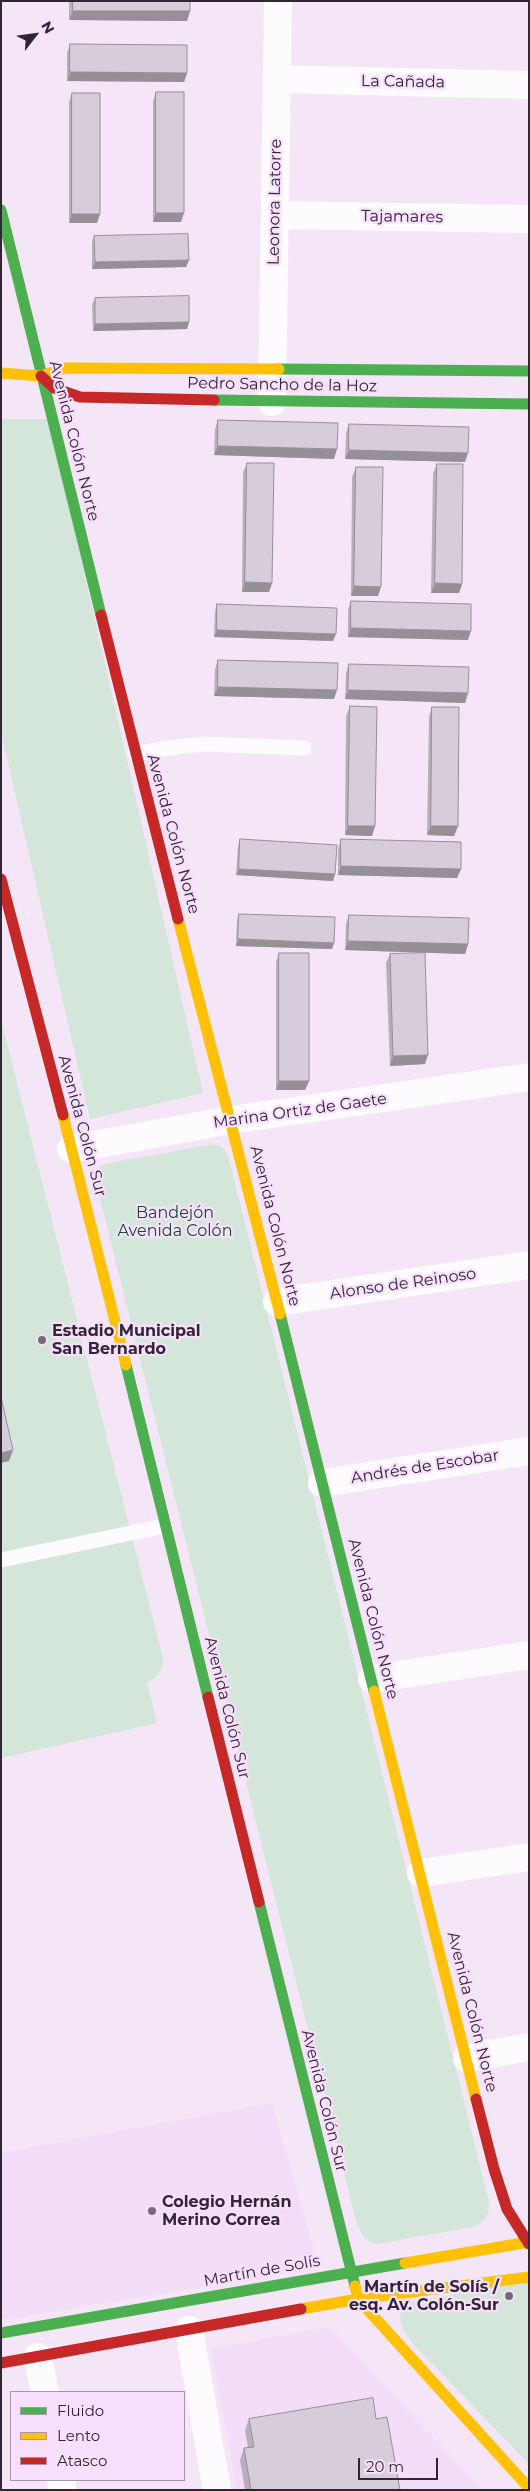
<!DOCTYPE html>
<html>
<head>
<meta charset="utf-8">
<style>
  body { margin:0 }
  #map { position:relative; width:530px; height:2491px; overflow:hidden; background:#f4e6f6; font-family:Montserrat,sans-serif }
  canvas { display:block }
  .frame { position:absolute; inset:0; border:2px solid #312733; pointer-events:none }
  .legend { position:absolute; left:10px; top:2391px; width:175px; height:90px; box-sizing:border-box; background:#f8dffd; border:1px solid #a895ac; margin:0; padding:6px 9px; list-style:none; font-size:15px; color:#312733 }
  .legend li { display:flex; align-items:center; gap:10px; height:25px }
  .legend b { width:25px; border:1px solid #a895ac }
  .north { position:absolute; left:10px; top:10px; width:50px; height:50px; -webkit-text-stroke:4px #f8dffd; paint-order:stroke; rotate:60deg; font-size:14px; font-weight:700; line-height:20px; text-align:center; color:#312733 }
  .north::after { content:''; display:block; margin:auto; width:18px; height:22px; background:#312733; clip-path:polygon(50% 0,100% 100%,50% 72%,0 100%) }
  .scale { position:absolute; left:358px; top:2458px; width:80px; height:22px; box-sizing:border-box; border:2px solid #312733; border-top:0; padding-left:6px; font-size:15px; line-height:18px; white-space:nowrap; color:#312733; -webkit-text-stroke:4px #f8dffd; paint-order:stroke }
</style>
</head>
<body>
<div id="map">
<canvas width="530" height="2491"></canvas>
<div class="frame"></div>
<ul class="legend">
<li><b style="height:6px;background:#4caf50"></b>Fluido</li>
<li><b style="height:6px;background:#ffc107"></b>Lento</li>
<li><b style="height:6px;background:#c62828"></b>Atasco</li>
</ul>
<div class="north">N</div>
<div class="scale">20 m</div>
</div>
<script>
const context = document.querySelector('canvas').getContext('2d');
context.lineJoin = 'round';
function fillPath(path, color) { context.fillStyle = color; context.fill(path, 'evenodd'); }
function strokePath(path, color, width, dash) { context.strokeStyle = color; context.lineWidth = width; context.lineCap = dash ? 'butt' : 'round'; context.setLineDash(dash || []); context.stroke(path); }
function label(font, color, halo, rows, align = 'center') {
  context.font = font + ' Montserrat,sans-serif'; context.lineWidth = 4.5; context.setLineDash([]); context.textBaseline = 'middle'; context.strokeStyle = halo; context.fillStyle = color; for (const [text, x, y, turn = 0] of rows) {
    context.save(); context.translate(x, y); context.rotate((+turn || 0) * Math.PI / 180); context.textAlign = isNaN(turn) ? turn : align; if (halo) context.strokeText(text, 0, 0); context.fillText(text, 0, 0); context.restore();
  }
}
const built = new Path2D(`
  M272,2103L319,2268L1,2320V2153Z
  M330,2327L482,2490H237L211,2349Z`);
const green = new Path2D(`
  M1,419H49L203,1093L90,1119L1,732Z
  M1,1020L163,1659C162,1672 159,1676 147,1683L157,1723L1,1758Z
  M213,1144L221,1146L228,1155L489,2202C490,2215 485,2222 473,2227L377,2244L365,2239L357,2225L95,1179L97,1169L105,1164Z
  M529,2281V2464L416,2347C405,2333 394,2320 405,2303Z`);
const lane = new Path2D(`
  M135,754L175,747L205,744L304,748
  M1,1560L165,1526`);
const street = new Path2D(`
  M277,79L529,85
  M275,215L529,219
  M272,402L278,1
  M71,1149L231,1120L529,1077
  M277,1302L529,1265
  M322,1483L529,1451
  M372,1679L529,1655
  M421,1873L529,1857
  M467,2058L529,2047
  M189,2330L217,2490
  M38,2357L45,2392
  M61,2480L63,2490`);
const fast = new Path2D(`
  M1,210L101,615
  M279,369L529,371
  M214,400L529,404
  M280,1314L374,1691
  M126,1365L208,1697
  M259,1902L355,2286
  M1,2333L405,2263`);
const slow = new Path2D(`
  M1,373L41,376L65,368L279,369
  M178,919L280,1314
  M63,1115L126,1365
  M374,1691L476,2099
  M405,2263L529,2242
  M355,2286L358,2299L529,2488
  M301,2309L358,2299L529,2277`);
const jam = new Path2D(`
  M41,376L54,388L80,397L214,400
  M101,615L178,919
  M1,879L63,1115
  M208,1697L259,1902
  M476,2099L494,2169L507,2209L529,2244
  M1,2363L301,2309`);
const wall = new Path2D(`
  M69,1H190V11L187,21L69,20Z
  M70,44L187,73L184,82L67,81V53Z
  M156,92L181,222H153V101Z
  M72,93L100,214L97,223H69V102Z
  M94,236L189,260L186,267L92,269V242Z
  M95,298L189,322L187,329L93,331L92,305Z
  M218,420L334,459L214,455L215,429Z
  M349,424L465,462L345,459L346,433Z
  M247,463L272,583L269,592H242L243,472Z
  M437,464L462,584L459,593H431L433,473Z
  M356,467L378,596H351L352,477Z
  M351,601L468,640L348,637V610Z
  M217,604L333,641L214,637L215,611Z
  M218,660L334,699L214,696L215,669Z
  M349,664L468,693L465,703L345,699L346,673Z
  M350,706L375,826L372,836L345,835L346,716Z
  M432,707L458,826L454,836L427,835L429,716Z
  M240,839L335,874L333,881L236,875L238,846Z
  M341,839L461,869L457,878L338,875V849Z
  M239,914L334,943L332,949L236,946L237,920Z
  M349,915L468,944L465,954L345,950L346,924Z
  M279,953L309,1081L305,1090H276V962Z
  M390,954L425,1064L390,1066L386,963Z
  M249,2419H376L400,2490H245L240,2460L244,2448H248L245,2430Z`);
const shadedWall = new Path2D(`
  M73,11H190L187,21L69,20Z
  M70,72L187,73L184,82L67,81Z
  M156,213H184L181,222H153Z
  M72,214H100L97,223H69Z
  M189,260L186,267L92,269L95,262Z
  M189,322L187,329L93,331L95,324Z
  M218,446L337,449L334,459L214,455Z
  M349,450L468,453L465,462L345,459Z
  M245,582L272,583L269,592H242Z
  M435,583L462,584L459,593H431Z
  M354,586L381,587L378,596H351Z
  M351,628L471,631L468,640L348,637Z
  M217,630L336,634L333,641L214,637Z
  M218,687L337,690L334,699L214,696Z
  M348,690L468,693L465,703L345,699Z
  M348,826H375L372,836L345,835Z
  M431,826H458L454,836L427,835Z
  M341,866L461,869L457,878L338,875Z
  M239,869L335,874L333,881L236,875Z
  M238,939L334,943L332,949L236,946Z
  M348,941L468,944L465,954L345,950Z
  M428,1055L425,1064L390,1066L393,1056Z
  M279,1081H309L305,1090H276Z
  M13,1450L9,1461L1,1463V1453Z`);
const building = new Path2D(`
  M73,1H190V11H73Z
  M70,44L187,45V73L70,72Z
  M156,92H184V213H156Z
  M72,93H100V214H72Z
  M188,234L189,260L95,262L94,236Z
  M189,296V322L95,324V298Z
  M218,420L338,423L337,449L218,446Z
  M349,424L469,427L468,453L349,450Z
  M247,463H274L272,583L245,582Z
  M437,464H463L462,584L435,583Z
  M356,467H383L381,587L354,586Z
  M351,601L471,604V631L351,628Z
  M217,604L337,608L336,634L217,630Z
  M218,660L338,663L337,690L218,687Z
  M349,664L469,667L468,693L348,690Z
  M350,706L377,707L375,826H348Z
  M432,707H459L458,826H431Z
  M240,839L337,845L335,874L239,869Z
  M341,839L461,842V869L341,866Z
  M239,914L335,917L334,943L238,939Z
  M349,915L469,918L468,944L348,941Z
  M279,953H309V1081H279Z
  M425,953L428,1055L393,1056L390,954Z
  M1,1397L13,1450L1,1453Z
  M373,2398L376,2419L387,2417L400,2490H251L244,2448L254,2447L249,2419Z`);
const markers = [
  [42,1340,5,"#756a77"],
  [152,2211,5,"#756a77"],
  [509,2296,5,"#756a77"]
];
const streetNames = [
  ["La Cañada",403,82,1],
  ["Leonora Latorre",275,202,-89],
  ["Tajamares",402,217,1],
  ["Pedro Sancho de la Hoz",282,385,1],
  ["Avenida Colón Norte",74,441,76],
  ["Avenida Colón Norte",173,834,75],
  ["Marina Ortiz de Gaete",300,1111,-8],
  ["Avenida Colón Sur",82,1126,75],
  ["Avenida Colón Norte",275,1226,76],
  ["Alonso de Reinoso",403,1284,-8],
  ["Andrés de Escobar",425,1467,-9],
  ["Avenida Colón Norte",373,1619,76],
  ["Avenida Colón Sur",227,1708,76],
  ["Avenida Colón Norte",472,2012,76],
  ["Avenida Colón Sur",324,2101,76],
  ["Martín de Solís",262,2271,-10]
];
const parkNames = [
  ["Bandejón",175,1213],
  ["Avenida Colón",175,1231]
];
const poiNames = [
  ["Estadio Municipal",52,1331],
  ["San Bernardo",52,1349],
  ["Colegio Hernán",162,2202],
  ["Merino Correa",162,2220],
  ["Martín de Solís /",499,2287,"right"],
  ["esq. Av. Colón-Sur",499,2305,"right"]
];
fillPath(built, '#f3ddf8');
fillPath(green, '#d4e5d9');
strokePath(lane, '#fdfbfe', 15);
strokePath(street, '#fdfbfe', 28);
strokePath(fast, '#4caf50', 11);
strokePath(slow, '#ffc107', 11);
strokePath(jam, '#c62828', 11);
fillPath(wall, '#b9afbb');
fillPath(shadedWall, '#968f98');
fillPath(building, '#d7ccd9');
strokePath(building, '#968f98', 1);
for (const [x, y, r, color] of markers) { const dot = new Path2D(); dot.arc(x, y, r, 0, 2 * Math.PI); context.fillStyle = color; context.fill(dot); strokePath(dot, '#f8dffd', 2); }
label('16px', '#312733', '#f8dffd', streetNames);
label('16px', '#105028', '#f8dffd', parkNames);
label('bold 16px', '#312733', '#f8dffd', poiNames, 'left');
</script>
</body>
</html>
